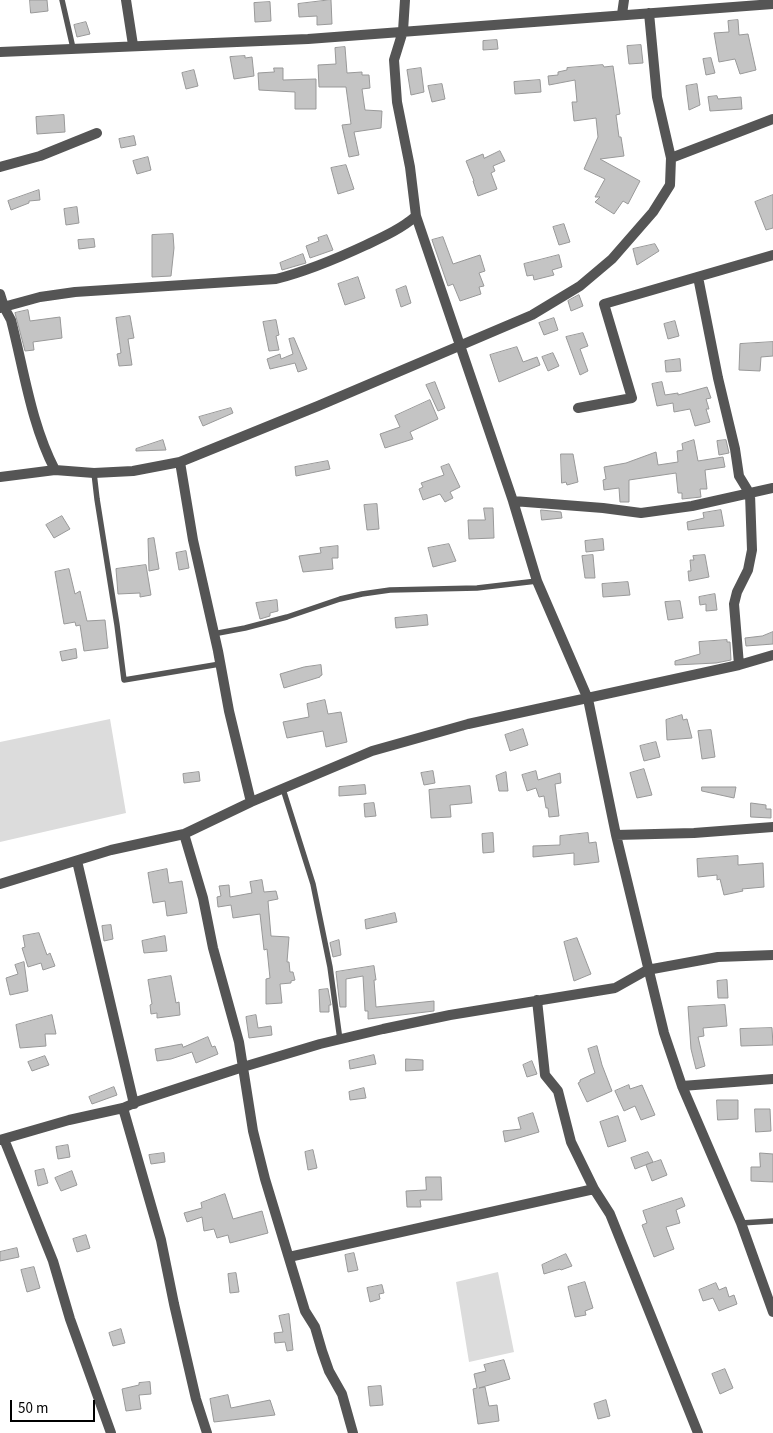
<!DOCTYPE html>
<html>
<head>
<meta charset="utf-8">
<style>
  body { margin:0 }
  #map { position:relative; width:773px; height:1433px; overflow:hidden; background:#fff; font-family:"Source Sans 3",sans-serif }
  canvas { display:block }
  .scale { position:absolute; left:10px; top:1400px; width:85px; height:22px; box-sizing:border-box; border:2px solid #000; border-top:0; padding-left:6px; font-size:15px; line-height:18px; white-space:nowrap; color:#000; -webkit-text-stroke:4px #fff; paint-order:stroke }
</style>
</head>
<body>
<div id="map">
<canvas width="773" height="1433"></canvas>
<div class="scale">50 m</div>
</div>
<script>
const context = document.querySelector('canvas').getContext('2d');
context.lineJoin = 'round';
function fillPath(path, color) { context.fillStyle = color; context.fill(path, 'evenodd'); }
function strokePath(path, color, width, dash) { context.strokeStyle = color; context.lineWidth = width; context.lineCap = dash ? 'butt' : 'round'; context.setLineDash(dash || []); context.stroke(path); }
const green = new Path2D(`
  M110,719L126,813L0,842V742Z
  M498,1272L514,1352L469,1362L456,1282Z`);
const building = new Path2D(`
  M30,0H47L48,11L31,13Z
  M331,0L332,24L317,25V16L299,17L298,4Z
  M270,2L271,21L255,22L254,3Z
  M738,20L739,35L748,34L756,70L740,74L735,59L719,62L714,33L729,32L728,21Z
  M86,22L90,34L77,37L74,25Z
  M497,40L498,49L483,50V41Z
  M641,45L643,63L629,64L627,46Z
  M345,47L347,73L362,72V75H369L370,88L362,89L365,110L382,111L381,128L354,132L359,155L349,157L342,125L351,124L346,87H319L318,65L336,64L335,48Z
  M245,56V58L252,57L254,76L234,79L230,57Z
  M711,58L715,73L706,75L703,59Z
  M603,65L604,67L613,66L620,114L616,115L619,137H621L624,156L600,159L640,181L628,204L623,201L614,214L595,202L600,197H595L605,179L584,169L598,137L596,118L574,121L572,102H577L575,80L549,85L548,76L558,75V72L567,70V68Z
  M274,68H283V80L316,79V109H295V92L259,90L258,73L274,72Z
  M421,68L424,92L411,95L407,70Z
  M194,70L198,86L186,89L182,73Z
  M540,80L541,92L515,94L514,82Z
  M442,84L445,99L432,102L428,86Z
  M697,84L700,105L689,110L686,86Z
  M717,96L718,99L741,97L742,109L710,111L708,97Z
  M64,115L65,132L37,134L36,117Z
  M134,136L136,145L121,148L119,139Z
  M500,151L505,161L493,166L495,171L491,173L497,189L478,196L473,181H474L466,161L483,154L484,158Z
  M148,157L151,170L137,174L133,161Z
  M346,165L354,189L338,194L331,168Z
  M39,190L40,200L29,201V203L11,210L8,201Z
  M773,195V228L766,230L755,202Z
  M77,207L79,223L66,225L64,209Z
  M564,224L570,242L559,245L553,227Z
  M173,234L174,248L171,276L152,277V235Z
  M327,235L333,250L310,258L306,246L319,241L318,238Z
  M443,237L453,264L480,255L485,271L479,273L484,286L479,287L481,294L460,301L453,284L448,286L432,240Z
  M94,239L95,247L79,249L78,240Z
  M655,244L659,251L637,265L633,249Z
  M303,254L306,263L282,270L280,263Z
  M559,255L562,267L552,270L554,275L534,280L533,275L527,276L524,264Z
  M358,277L365,298L345,305L338,284Z
  M406,286L411,303L401,307L396,290Z
  M579,295L583,306L571,311L568,301Z
  M28,310L30,321L60,317L62,338L33,342L34,350L25,351L15,313Z
  M130,316L134,338L128,339L132,365L119,366L117,354L121,353L116,318Z
  M554,318L558,330L544,335L539,323Z
  M276,320L279,335L276,336L279,350L269,351L263,322Z
  M675,321L679,336L668,339L664,324Z
  M583,333L588,346L580,349L588,371L580,375L566,337Z
  M294,338L307,369L298,372L295,363L270,369L267,359L280,354L281,359L293,354L289,339Z
  M773,342V356L761,357L760,371L739,370L740,344Z
  M517,347L523,362L537,357L540,365L499,382L490,355Z
  M553,353L559,366L548,371L542,357Z
  M680,359L681,371L666,372L665,361Z
  M435,382L445,408L438,411L426,385Z
  M662,382L665,395L678,393V395L707,387L711,398L706,399L709,409H706L710,422L695,426L690,409L674,412L673,403L657,406L652,384Z
  M430,400L438,419L410,432L413,439L385,448L380,434L400,427L395,416Z
  M231,408L233,413L203,426L199,417Z
  M163,440L166,450L136,451V449Z
  M694,440L698,461L723,457L725,467L705,470L707,489H700L701,497L682,499V493H678L676,473L629,480V502H620L619,488L604,490L603,480L606,479L604,467L626,463L656,452L658,465L678,462L677,451L683,450L682,444Z
  M726,440L729,453L719,455L717,441Z
  M561,454H573L578,482L567,485L566,482L562,483Z
  M328,461L330,469L296,476L295,467Z
  M449,464L460,487L450,492L453,498L445,502L440,494L423,500L419,489L423,487L421,483L444,475L441,467Z
  M377,504L379,529L367,530L364,505Z
  M484,508H493L494,538L469,539L468,520H485Z
  M541,510L561,512L562,518L542,520Z
  M721,510L724,526L688,530L687,522L704,518L703,513Z
  M62,516L70,529L54,538L46,525Z
  M154,538L159,569L149,571L148,539Z
  M603,539L604,550L586,552L585,541Z
  M449,544L456,561L433,567L428,548Z
  M338,546V558H332L333,569L303,572L299,556L321,553L320,548Z
  M186,551L189,568L179,570L176,553Z
  M593,555L595,578H585L582,556Z
  M705,555L709,577L689,581L688,571H691L690,560H694L693,556Z
  M146,565L151,595L140,597V593L118,594L116,569Z
  M69,569L75,594L80,591L87,621L105,620L108,648L84,651L80,625L76,626L75,622L64,624L55,572Z
  M628,582L630,595L603,597L602,584Z
  M715,594L717,610L706,611V604L700,605L699,597Z
  M277,600L278,611L270,613V616L260,619L256,603Z
  M680,601L683,618L668,620L665,602Z
  M427,615L428,625L396,628L395,618Z
  M773,632V644L746,646L745,638L762,636Z
  M727,640V642H730L731,660L716,663L675,665V661L700,654L699,642Z
  M76,649L77,658L62,661L60,652Z
  M321,665L322,675L320,676V677L284,688L280,674L304,667Z
  M325,700L328,714L341,712L347,742L326,747L323,731L287,738L283,722L309,717L307,704Z
  M682,715L683,720L687,719L692,738L667,740L666,720Z
  M523,729L528,745L510,751L505,735Z
  M711,730L715,757L702,759L698,731Z
  M656,742L660,757L644,761L640,746Z
  M644,769L652,795L637,798L630,773Z
  M433,771L435,783L424,785L421,773Z
  M536,771L538,780L560,773L561,783L555,784L559,816L549,817L548,808H546L544,796L539,797L536,788L527,791L522,775Z
  M199,772L200,781L184,783L183,774Z
  M506,772L508,791H499L496,776Z
  M365,785L366,794L339,796V787Z
  M470,786L472,803L450,805L451,817L431,818L429,790Z
  M702,787H736L734,798L702,791Z
  M374,803L376,816L365,817L364,804Z
  M751,803L766,805V809H771V818L751,817Z
  M493,833L494,852L483,853L482,834Z
  M588,833L589,843L596,842L599,862L574,865V853L533,857V846L560,845V836Z
  M738,856V865L763,863L764,887L742,889L743,891L724,895L720,879L717,880V875L698,877L697,859Z
  M167,869L169,883L182,881L187,913L167,916L165,901L153,903L148,873Z
  M262,880L264,892L276,891L278,899L268,901L271,936L289,937L287,962H289L290,972H293L295,980L291,981V983L280,984L282,1003L266,1004V979L270,978L267,949L264,950L260,914L233,918L231,905L218,907L217,897L221,896L219,886L229,885L230,897L252,893L250,882Z
  M395,913L397,922L366,929L365,920Z
  M111,925L113,939L104,941L102,926Z
  M39,933L47,955L50,953L55,966L43,970L41,963L28,967L22,948L25,947L23,936Z
  M165,936L167,951L144,953L142,941Z
  M577,938L591,974L574,981L564,942Z
  M339,940L341,955L333,957L330,943Z
  M24,962L28,991L10,995L6,978L18,974L15,965Z
  M374,966L376,980H374L376,1007L434,1001V1011L368,1019V1011H365L363,976L346,979V1007H340L336,972Z
  M171,976L176,1003L179,1002L180,1015L157,1018V1013L151,1014L150,1005L152,1004L148,980Z
  M727,980L728,998H718L717,981Z
  M328,989L331,1005H329V1012H320L319,990Z
  M725,1005L727,1026L703,1028L704,1036L698,1037L705,1066L696,1069L691,1049L688,1007Z
  M52,1015L56,1034H45L46,1046L20,1048L16,1025Z
  M256,1015L258,1028L271,1026L272,1035L249,1038L246,1017Z
  M772,1028L773,1045L741,1046L740,1029Z
  M208,1037L212,1047L215,1046L218,1054L196,1063L192,1052L171,1059L157,1061L155,1049L182,1044L183,1047Z
  M597,1046L602,1065L612,1091L587,1102L578,1083L580,1082V1080L595,1073L588,1049Z
  M374,1055L376,1064L350,1069L349,1061Z
  M45,1056L49,1065L32,1071L28,1062Z
  M406,1059L423,1060V1070L406,1071Z
  M532,1061L537,1074L527,1077L523,1065Z
  M629,1085L630,1089L642,1085L655,1115L641,1120L635,1106L624,1111L615,1091Z
  M114,1087L117,1095L92,1104L89,1097Z
  M364,1088L366,1098L350,1100L349,1092Z
  M717,1100H738V1119L718,1120Z
  M755,1109H770L771,1131L756,1132Z
  M533,1113L539,1132L505,1142L503,1131L521,1129L518,1118Z
  M618,1116L626,1141L608,1147L600,1122Z
  M68,1145L70,1157L58,1159L56,1147Z
  M313,1150L317,1168L308,1170L305,1152Z
  M648,1152L653,1162L635,1169L631,1158Z
  M164,1153L165,1162L151,1164L149,1155Z
  M760,1153L773,1154V1182L751,1181V1167H760Z
  M661,1160L667,1175L652,1181L646,1165Z
  M44,1169L48,1183L38,1186L35,1171Z
  M72,1171L77,1185L61,1191L55,1178Z
  M426,1177H441L442,1200H420L421,1207H407L406,1191L426,1190Z
  M225,1194L233,1219L262,1211L268,1233L230,1243L228,1235L217,1238L214,1229L204,1231L202,1217L187,1222L184,1213L202,1208L201,1203Z
  M682,1198L685,1206L676,1210L680,1223L666,1227L674,1249L654,1257L642,1225L647,1223L643,1211Z
  M86,1235L90,1248L77,1252L73,1239Z
  M17,1248L19,1257L0,1261V1252Z
  M354,1253L358,1270L348,1272L345,1255Z
  M566,1254L572,1266L561,1270L560,1269L544,1274L542,1265Z
  M34,1267L40,1288L27,1292L21,1270Z
  M236,1273L239,1292L230,1293L228,1274Z
  M585,1282L593,1308L585,1311L586,1315L575,1317L568,1287Z
  M716,1283L719,1290L726,1287L729,1297L734,1295L737,1304L719,1311L713,1298L703,1301L699,1290Z
  M382,1285L384,1293L379,1294L380,1299L370,1302L367,1288Z
  M289,1314L293,1350L287,1351L285,1342L275,1343L274,1333L283,1332L279,1316Z
  M121,1329L125,1343L113,1346L109,1333Z
  M504,1360L510,1379L479,1388L485,1387L489,1406L497,1405L499,1421L478,1424L473,1389L477,1388L474,1374L486,1371L484,1365Z
  M725,1369L733,1388L720,1394L712,1374Z
  M150,1382L151,1394L139,1395L141,1409L126,1411L122,1389L139,1385V1383Z
  M381,1386L383,1405L370,1406L368,1387Z
  M228,1395L231,1408L270,1400L275,1415L214,1422L210,1399Z
  M606,1400L610,1416L598,1419L594,1404Z`);
const lane = new Path2D(`
  M62,0L73,48
  M94,473L97,499L117,625L124,680L220,664
  M213,634L245,628L287,617L340,599L362,594L390,590L477,588L537,581
  M283,789L313,884L330,967L340,1040
  M741,1223L773,1221`);
const street = new Path2D(`
  M126,0L133,45
  M405,0L403,31L394,60L397,102L410,167L416,216L513,501L537,581L588,699L616,835L664,1033L682,1086L741,1223L773,1312
  M622,14L624,0
  M0,52L308,39L773,4
  M671,158L773,119
  M0,167L40,156L97,133
  M698,277L718,378L735,449L739,476L750,494L752,550L748,570L737,592L734,604L739,665
  M0,294L4,307L11,320C24,370 31,424 55,470
  M0,308L40,297L75,292L276,279C308,271 336,259 366,245C383,237 401,229 416,216
  M578,408L632,398L604,304L773,255
  M180,462L193,540L218,651L229,711L251,802
  M0,477L55,470L94,473L133,471L180,462L318,406L532,315L580,286L612,259L653,212L670,185L671,158L657,97L649,13
  M513,501L603,508L641,513L692,506L773,488
  M184,834L203,898L213,948L239,1042L253,1131L265,1179L305,1311L315,1327L322,1351L329,1371L342,1394L353,1433
  M616,835L694,833L773,827
  M77,861L134,1104
  M0,884L111,850L184,834L251,802L372,751L468,724L739,665L773,655
  M537,1000L545,1075L558,1091L571,1142L594,1189L610,1214L698,1433
  M682,1086L773,1079
  M123,1108L161,1240L174,1304L196,1399L207,1433
  M4,1139L53,1261L70,1319L111,1433
  M0,1140L69,1120L123,1108L139,1101L243,1067L320,1044L383,1029L450,1015L615,988L647,970L718,957L773,955
  M289,1257L594,1189`);
fillPath(green, '#dcdcdc');
fillPath(building, '#c4c4c4');
strokePath(building, '#999', 1);
strokePath(lane, '#555', 5.5);
strokePath(street, '#555', 10);
</script>
</body>
</html>
